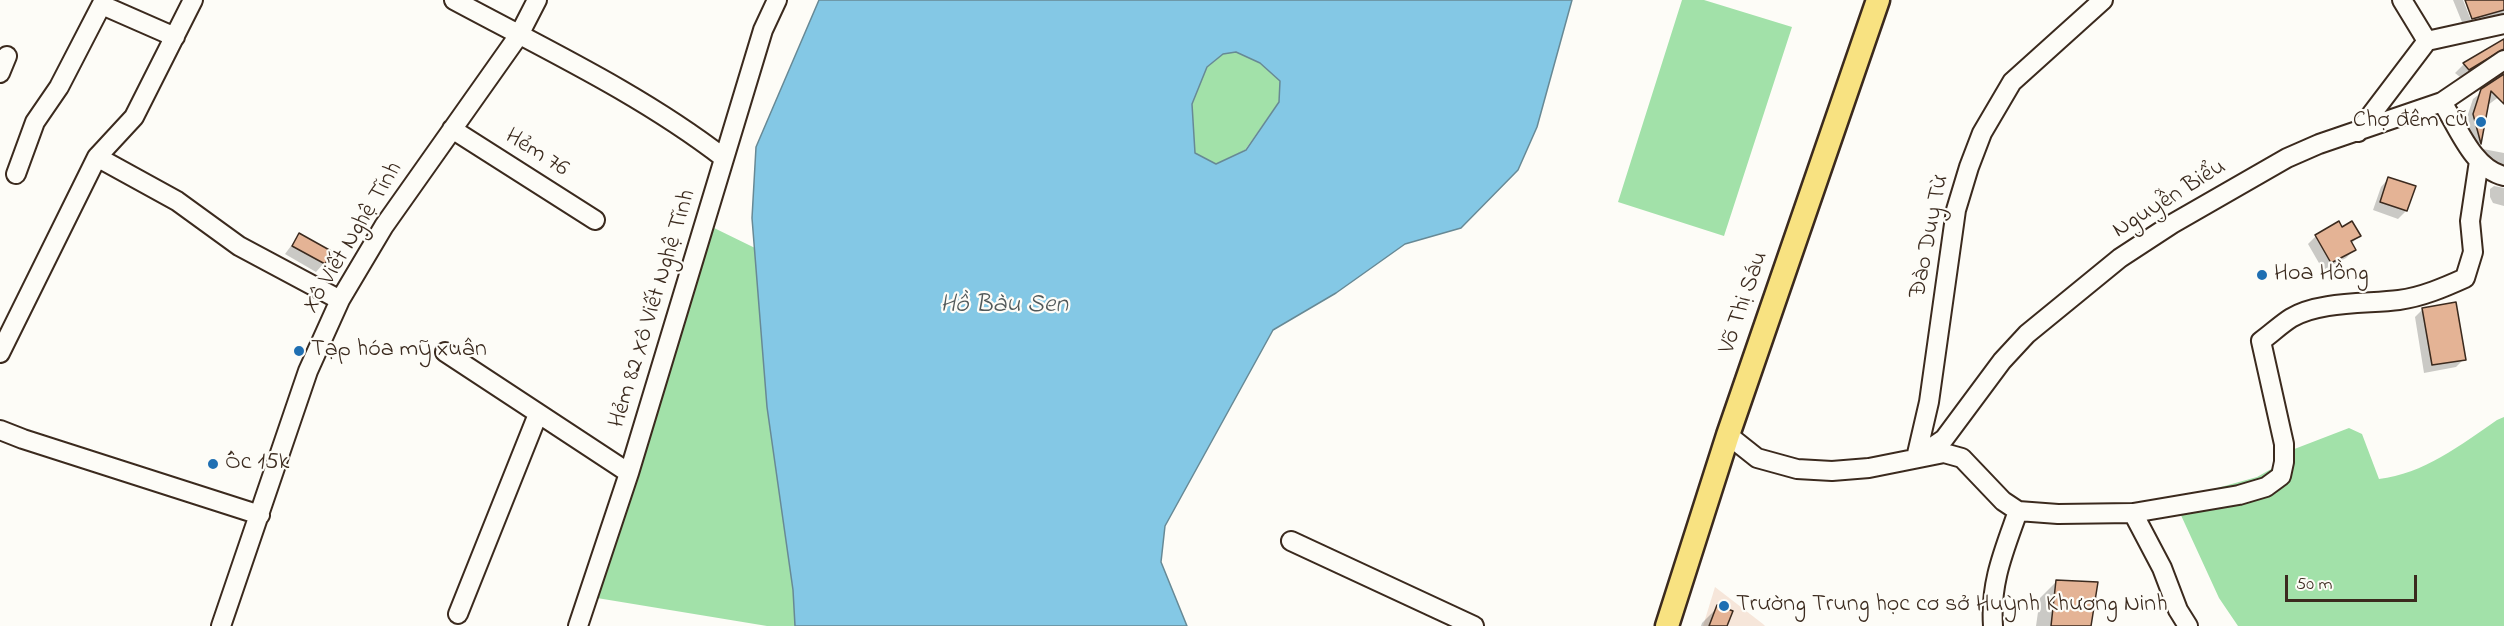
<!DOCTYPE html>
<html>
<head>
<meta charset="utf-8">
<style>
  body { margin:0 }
  #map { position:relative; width:2504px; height:626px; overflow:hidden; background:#fdfcf7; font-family:"Indie Flower",sans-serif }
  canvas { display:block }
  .scale { position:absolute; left:2285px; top:575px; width:132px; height:27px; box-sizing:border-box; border:3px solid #3b2a1e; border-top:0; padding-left:8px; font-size:18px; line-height:21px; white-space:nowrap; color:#3b2a1e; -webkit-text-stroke:4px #fdfcf7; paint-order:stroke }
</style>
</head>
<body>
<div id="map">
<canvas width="2504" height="626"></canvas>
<div class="scale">50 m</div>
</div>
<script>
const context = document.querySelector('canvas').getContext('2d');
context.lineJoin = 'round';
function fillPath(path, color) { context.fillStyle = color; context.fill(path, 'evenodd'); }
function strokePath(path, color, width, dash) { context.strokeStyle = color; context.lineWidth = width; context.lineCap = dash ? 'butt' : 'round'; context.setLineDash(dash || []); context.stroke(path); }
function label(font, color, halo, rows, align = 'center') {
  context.font = font + ' "Indie Flower",sans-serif'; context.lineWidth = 4.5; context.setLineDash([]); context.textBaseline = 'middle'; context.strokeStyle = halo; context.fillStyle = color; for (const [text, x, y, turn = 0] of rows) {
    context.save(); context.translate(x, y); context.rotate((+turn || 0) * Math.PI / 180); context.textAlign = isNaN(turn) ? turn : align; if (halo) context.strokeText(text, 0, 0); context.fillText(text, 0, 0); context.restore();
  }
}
const built = new Path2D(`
  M1715,587L1763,624L1765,626H1703Z`);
const green = new Path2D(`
  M1682,0H1704L1792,27L1724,236L1618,202Z
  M1236,51L1260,63L1280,81L1279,102L1245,150L1216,164L1195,153L1192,104L1207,67L1223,54Z
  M710,226L755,248L767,407L793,590L795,626H767L597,598Z
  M2504,417V626H2238L2219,598L2174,500L2257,477L2273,468L2284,453L2349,428L2362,434L2379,479C2423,474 2461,445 2497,420Z`);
const water = new Path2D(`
  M819,0H1572L1537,127L1518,170L1461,228L1405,244L1336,293L1273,330L1165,526L1161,562L1187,626H795L793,590L767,407L752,218L756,147ZM1236,52L1260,63L1280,81L1279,102L1246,150L1216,164L1195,153L1192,104L1207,67L1223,54Z`);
const shadow = new Path2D(`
  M2453,0H2463L2473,25L2464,27Z
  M2466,0H2504V15L2476,24Z
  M2504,41V63L2493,57L2460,77L2455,73L2464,64Z
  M2504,75V93L2488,105L2487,104L2480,143L2473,150L2465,123L2473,99Z
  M2483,149L2504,153V169L2480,152Z
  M2389,178L2406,211L2398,219L2373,210L2381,187Z
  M2494,186L2504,188V206L2493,203L2490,197V189Z
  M299,235L324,263L316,272L285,254Z
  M2316,236H2359L2351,244L2354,250L2346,258L2323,270L2308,244Z
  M2423,309L2464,359L2456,367L2424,373L2415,317Z
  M2057,581L2090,626H2036L2040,598Z
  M1718,607L1725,626H1701L1702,623Z`);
const building = new Path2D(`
  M2465,0H2504V10L2472,19Z
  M2504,39V49L2469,70L2463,63Z
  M2504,74V104L2491,91L2481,144L2473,114L2481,89Z
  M2388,177L2416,186L2407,211L2380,202Z
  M2339,221L2342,227L2352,221L2361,236L2351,241L2356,250L2331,263L2315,235Z
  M299,233L333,252L325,264L292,246Z
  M2456,302L2466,360L2432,365L2422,308Z
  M2056,580L2098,582L2091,626H2051Z
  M1717,605L1733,611L1727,626H1709Z`);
const minor = new Path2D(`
  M454,0C545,49 641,94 724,158
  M2402,0L2427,41
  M102,5L175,37
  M0,73L7,56
  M2442,102C2458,127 2473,169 2504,176
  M452,129L595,220
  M2358,132L2427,41L2504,24
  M97,157L177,201L239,246L340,300
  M16,174L35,122L59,87L104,0
  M445,352L629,473
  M0,353L97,157L134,117L193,0
  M0,430L23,439L260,515
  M1728,435L1757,458L1797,469L1832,471L1869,468L1944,453L1962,458L2003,501L2018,511L2058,514L2133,513L2239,495L2266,487L2281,476L2284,462V444L2261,341C2271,334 2280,325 2291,318C2319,301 2367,304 2399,300C2422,297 2445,287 2465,278L2473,252L2470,221L2479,161
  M1922,454L1944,439L2002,361L2027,334L2120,258L2172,224L2287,158L2319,144L2442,102L2504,60
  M1916,458L1929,402L1956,210L1969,167L1982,133L2012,82L2103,0
  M2133,513L2162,568L2178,610L2188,626
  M1291,541L1474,626
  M458,614L538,414
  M221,626L308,371L340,300L384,226L519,35L537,0
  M578,626L629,473L763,30L777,0
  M1993,626C1990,582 2004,551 2018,511`);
const major = new Path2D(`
  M1667,626L1728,435L1878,0`);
const markers = [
  [2481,122,6,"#1f6fb2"],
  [2262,275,6,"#1f6fb2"],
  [299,351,6,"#1f6fb2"],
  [213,464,6,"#1f6fb2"],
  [1724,606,6,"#1f6fb2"]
];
const poiNames = [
  ["Chợ đêm cũ",2469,122,"right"],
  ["Hoa Hồng",2274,275],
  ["Tạp hóa mỹ xuân",311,351],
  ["Ốc 15k",225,464],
  ["Trường Trung học cơ sở Huỳnh Khương Ninh",1736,606]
];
const streetNames = [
  ["Hẻm 76",536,154,32],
  ["Nguyễn Biểu",2170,200,-32],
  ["Đào Duy Từ",1931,237,-79],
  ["Xô Viết Nghệ Tĩnh",354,238,-59],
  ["Võ Thị Sáu",1745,303,-71],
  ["Hẻm 82 Xô Viết Nghệ Tĩnh",654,309,-73]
];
const waterNames = [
  ["Hồ Bàu Sen",1004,307]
];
fillPath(built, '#f6e6da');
fillPath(green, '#a2e1a9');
fillPath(water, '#84c8e5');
strokePath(water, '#678995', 1.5);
fillPath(shadow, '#0003');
fillPath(building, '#e4b395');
strokePath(building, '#3b2a1e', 1.5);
strokePath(minor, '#3b2a1e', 22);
strokePath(major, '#3b2a1e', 27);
strokePath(minor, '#fdfcf7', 18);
strokePath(major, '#f8e281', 22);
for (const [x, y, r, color] of markers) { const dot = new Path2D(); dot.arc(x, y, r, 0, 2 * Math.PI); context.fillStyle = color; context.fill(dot); strokePath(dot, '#fdfcf7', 2); }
label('24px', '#3b2a1e', '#fdfcf7', poiNames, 'left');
label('24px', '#3b2a1e', '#fdfcf7', streetNames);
label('italic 26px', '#51595a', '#fdfcf7', waterNames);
</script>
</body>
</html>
